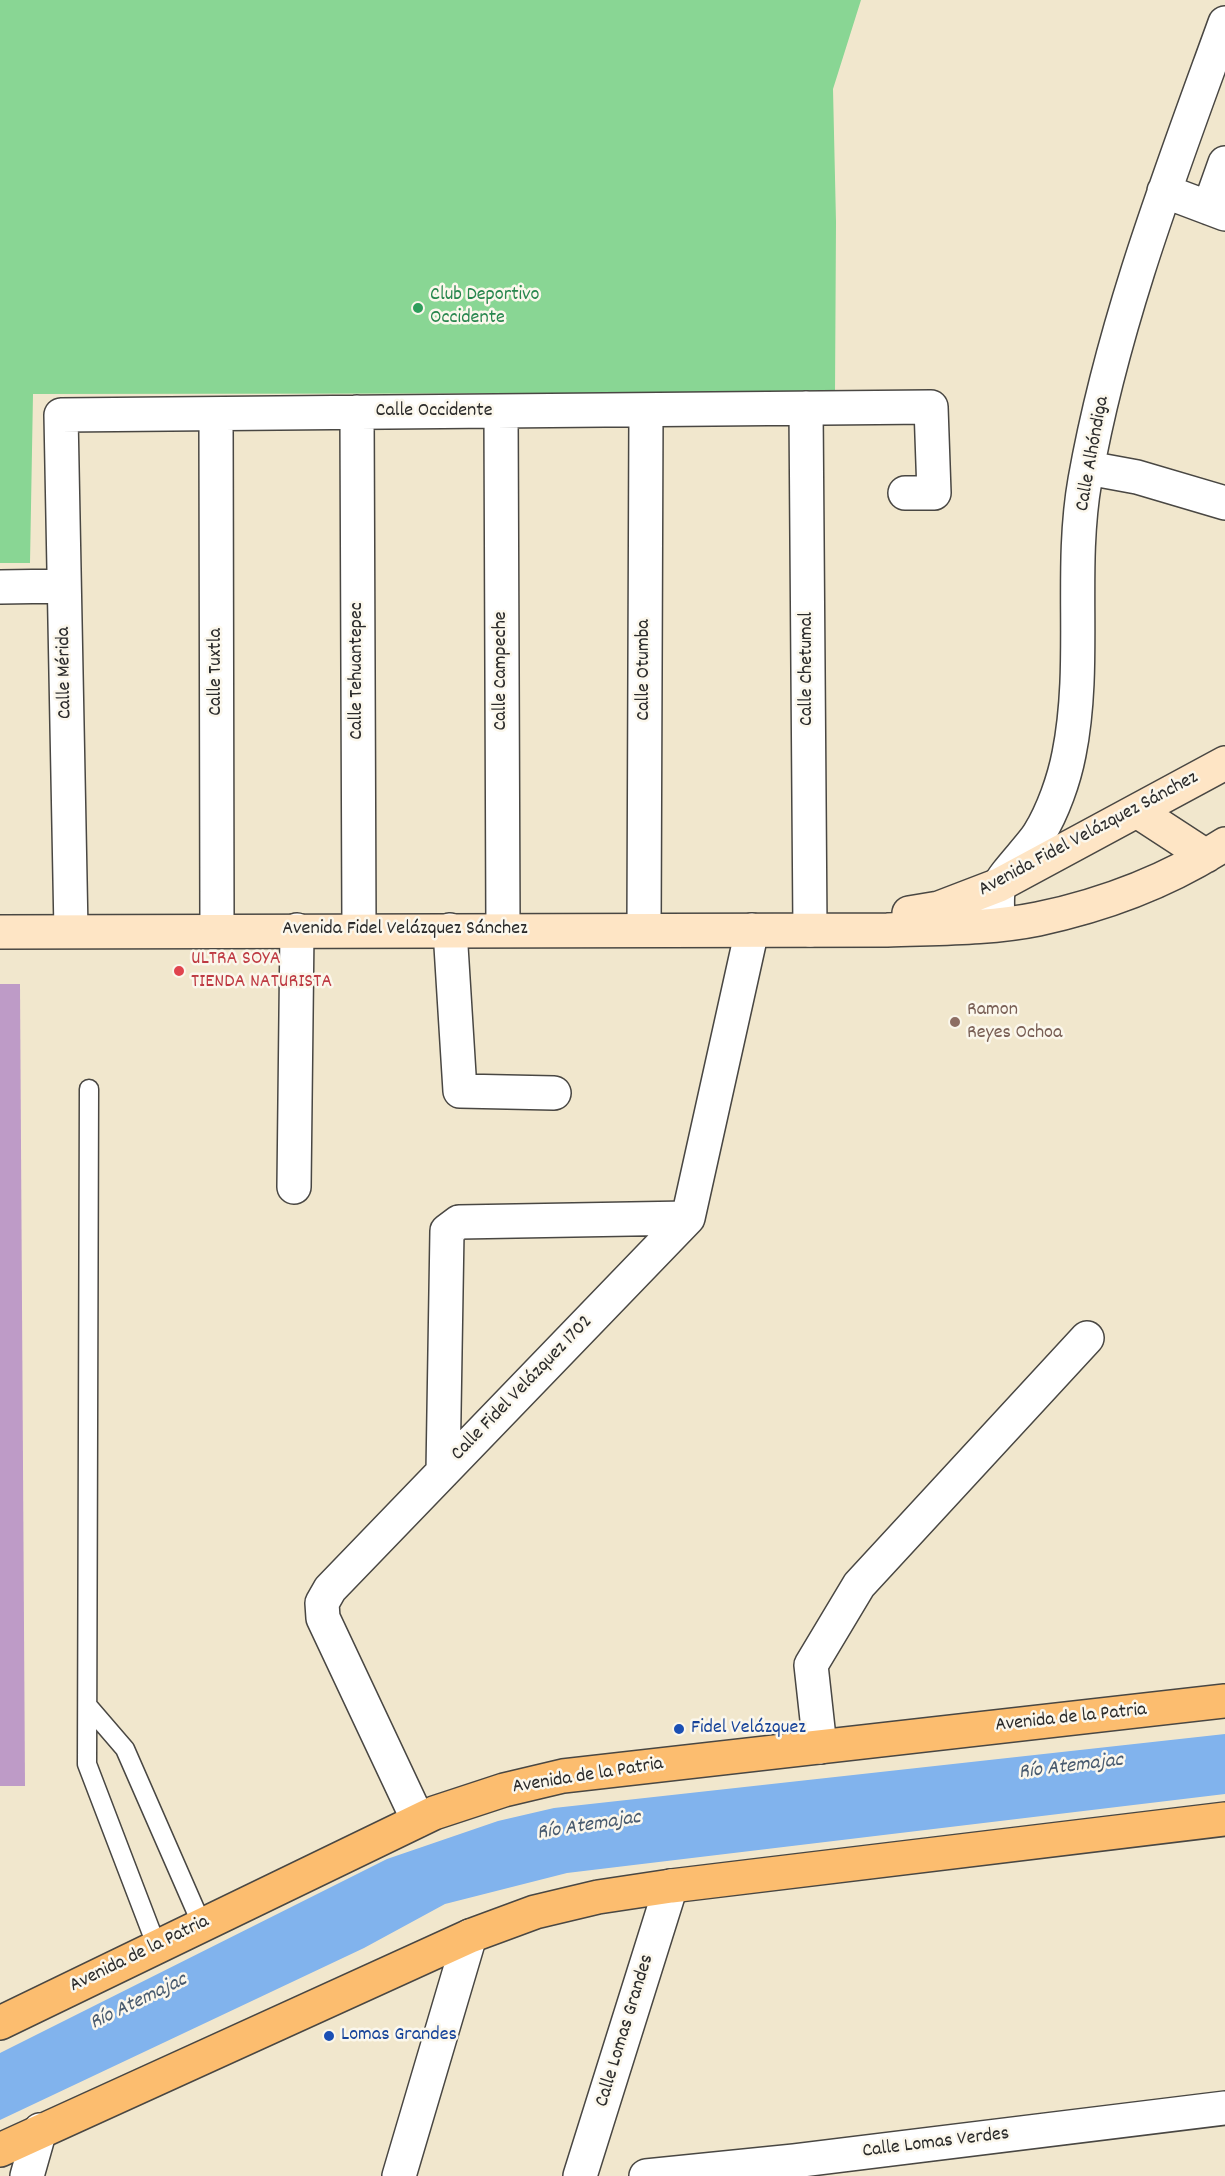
<!DOCTYPE html>
<html>
<head>
<meta charset="utf-8">
<style>
  body { margin:0 }
  canvas { display:block; background:#f1e7cd }
</style>
</head>
<body>
<canvas width="1225" height="2176"></canvas>
<script>
const context = document.querySelector('canvas').getContext('2d');
context.lineJoin = 'round';
function fillPath(path, color) { context.fillStyle = color; context.fill(path, 'evenodd'); }
function strokePath(path, color, width, dash) { context.strokeStyle = color; context.lineWidth = width; context.lineCap = dash ? 'butt' : 'round'; context.setLineDash(dash || []); context.stroke(path); }
function label(font, color, halo, rows, align = 'center') {
  context.font = font + ' Dekko,sans-serif'; context.lineWidth = 5; context.setLineDash([]); context.textBaseline = 'middle'; context.strokeStyle = halo; context.fillStyle = color; for (const [text, x, y, turn = 0] of rows) {
    context.save(); context.translate(x, y); context.rotate((+turn || 0) * Math.PI / 180); context.textAlign = isNaN(turn) ? turn : align; if (halo) context.strokeText(text, 0, 0); context.fillText(text, 0, 0); context.restore();
  }
}
const green = new Path2D(`
  M0,0H861L833,89L836,222L835,393L33,394L30,563H0Z`);
const water = new Path2D(`
  M1225,1734V1794L567,1873L445,1904L364,1948L0,2120V2053L387,1859L498,1821L554,1808Z`);
const building = new Path2D(`
  M0,984H20L25,1786H0Z`);
const lane = new Path2D(`
  M89,1089L87,1764L157,1947
  M88,1706L125,1749L202,1925`);
const street = new Path2D(`
  M1164,191L1225,214
  M1209,208L1225,163
  M806,408L810,930
  M501,411L503,930
  M357,412L359,930
  M216,414L217,930
  M1088,468L1137,477L1225,503
  M0,587L64,586
  M998,924C998,913 996,897 999,886C1003,875 1031,847 1039,834C1053,811 1064,780 1069,754C1087,664 1069,570 1085,480C1113,322 1171,172 1225,23
  M450,930L460,1091L554,1093
  M644,930L646,410
  M71,931L61,415L931,407L934,493H905
  M294,1187L297,930
  M443,1472L447,1231L459,1222L688,1218
  M820,1747L811,1665L859,1585L1087,1338
  M418,1820L323,1618L322,1603L330,1589L688,1218L752,930
  M27,2176L40,2130
  M399,2176L470,1936
  M580,2176L671,1886
  M646,2176L794,2161L1225,2108`);
const secondary = new Path2D(`
  M1137,811L1206,856
  M909,913L939,908L999,885L1225,763
  M0,932L887,930C936,928 989,929 1038,919C1104,905 1168,881 1225,844`);
const primary = new Path2D(`
  M0,2023L434,1813L504,1790L563,1776L1225,1701
  M0,2150L470,1936L535,1912L598,1897L671,1886L1225,1819`);
const markers = [
  [418,308,6,"#2e9e5b"],
  [179,971,6,"#e0444e"],
  [955,1022,6,"#8d6e63"],
  [679,1729,6,"#1a4fb4"],
  [329,2036,6,"#1a4fb4"]
];
const leisureNames = [
  ["Club Deportivo",430,296],
  ["Occidente",430,319]
];
const streetNames = [
  ["Calle Occidente",434,412],
  ["Calle Alhóndiga",1094,454,-80],
  ["Calle Chetumal",808,669,-90],
  ["Calle Otumba",645,670,-90],
  ["Calle Tehuantepec",358,671,-90],
  ["Calle Campeche",502,671,-90],
  ["Calle Tuxtla",217,672,-90],
  ["Calle Mérida",66,673,-91],
  ["Avenida Fidel Velázquez Sánchez",1089,835,-28],
  ["Avenida Fidel Velázquez Sánchez",405,930],
  ["Calle Fidel Velázquez 1702",523,1389,-46],
  ["Avenida de la Patria",1071,1719,-6],
  ["Avenida de la Patria",588,1777,-9],
  ["Avenida de la Patria",140,1955,-26],
  ["Calle Lomas Grandes",626,2031,-73],
  ["Calle Lomas Verdes",936,2144,-7]
];
const healthNames = [
  ["ULTRA SOYA",191,960],
  ["TIENDA NATURISTA",191,983]
];
const educationNames = [
  ["Ramon",967,1011],
  ["Reyes Ochoa",967,1034]
];
const transitNames = [
  ["Fidel Velázquez",691,1729],
  ["Lomas Grandes",341,2036]
];
const waterNames = [
  ["Río Atemajac",1071,1768,-7],
  ["Río Atemajac",589,1827,-9],
  ["Río Atemajac",139,2003,-26]
];
fillPath(green, '#89d694');
fillPath(water, '#81b3ed');
fillPath(building, '#be9bc7');
strokePath(lane, '#494743', 21);
strokePath(street, '#494743', 36);
strokePath(secondary, '#494743', 36);
strokePath(primary, '#494743', 36);
strokePath(lane, '#fff', 18);
strokePath(street, '#fff', 33);
strokePath(secondary, '#fee5c5', 33);
strokePath(primary, '#fcbd6f', 33);
for (const [x, y, r, color] of markers) { const dot = new Path2D(); dot.arc(x, y, r, 0, 2 * Math.PI); context.fillStyle = color; context.fill(dot); strokePath(dot, '#fbf7ec', 2); }
label('20px', '#27864d', '#fbf7ec', leisureNames, 'left');
label('20px', '#2b2b2b', '#fbf7ec', streetNames);
label('20px', '#be3a42', '#fbf7ec', healthNames, 'left');
label('20px', '#785e54', '#fbf7ec', educationNames, 'left');
label('20px', '#164399', '#fbf7ec', transitNames, 'left');
label('italic 21px', '#495b6f', '#fbf7ec', waterNames);
</script>
</body>
</html>
